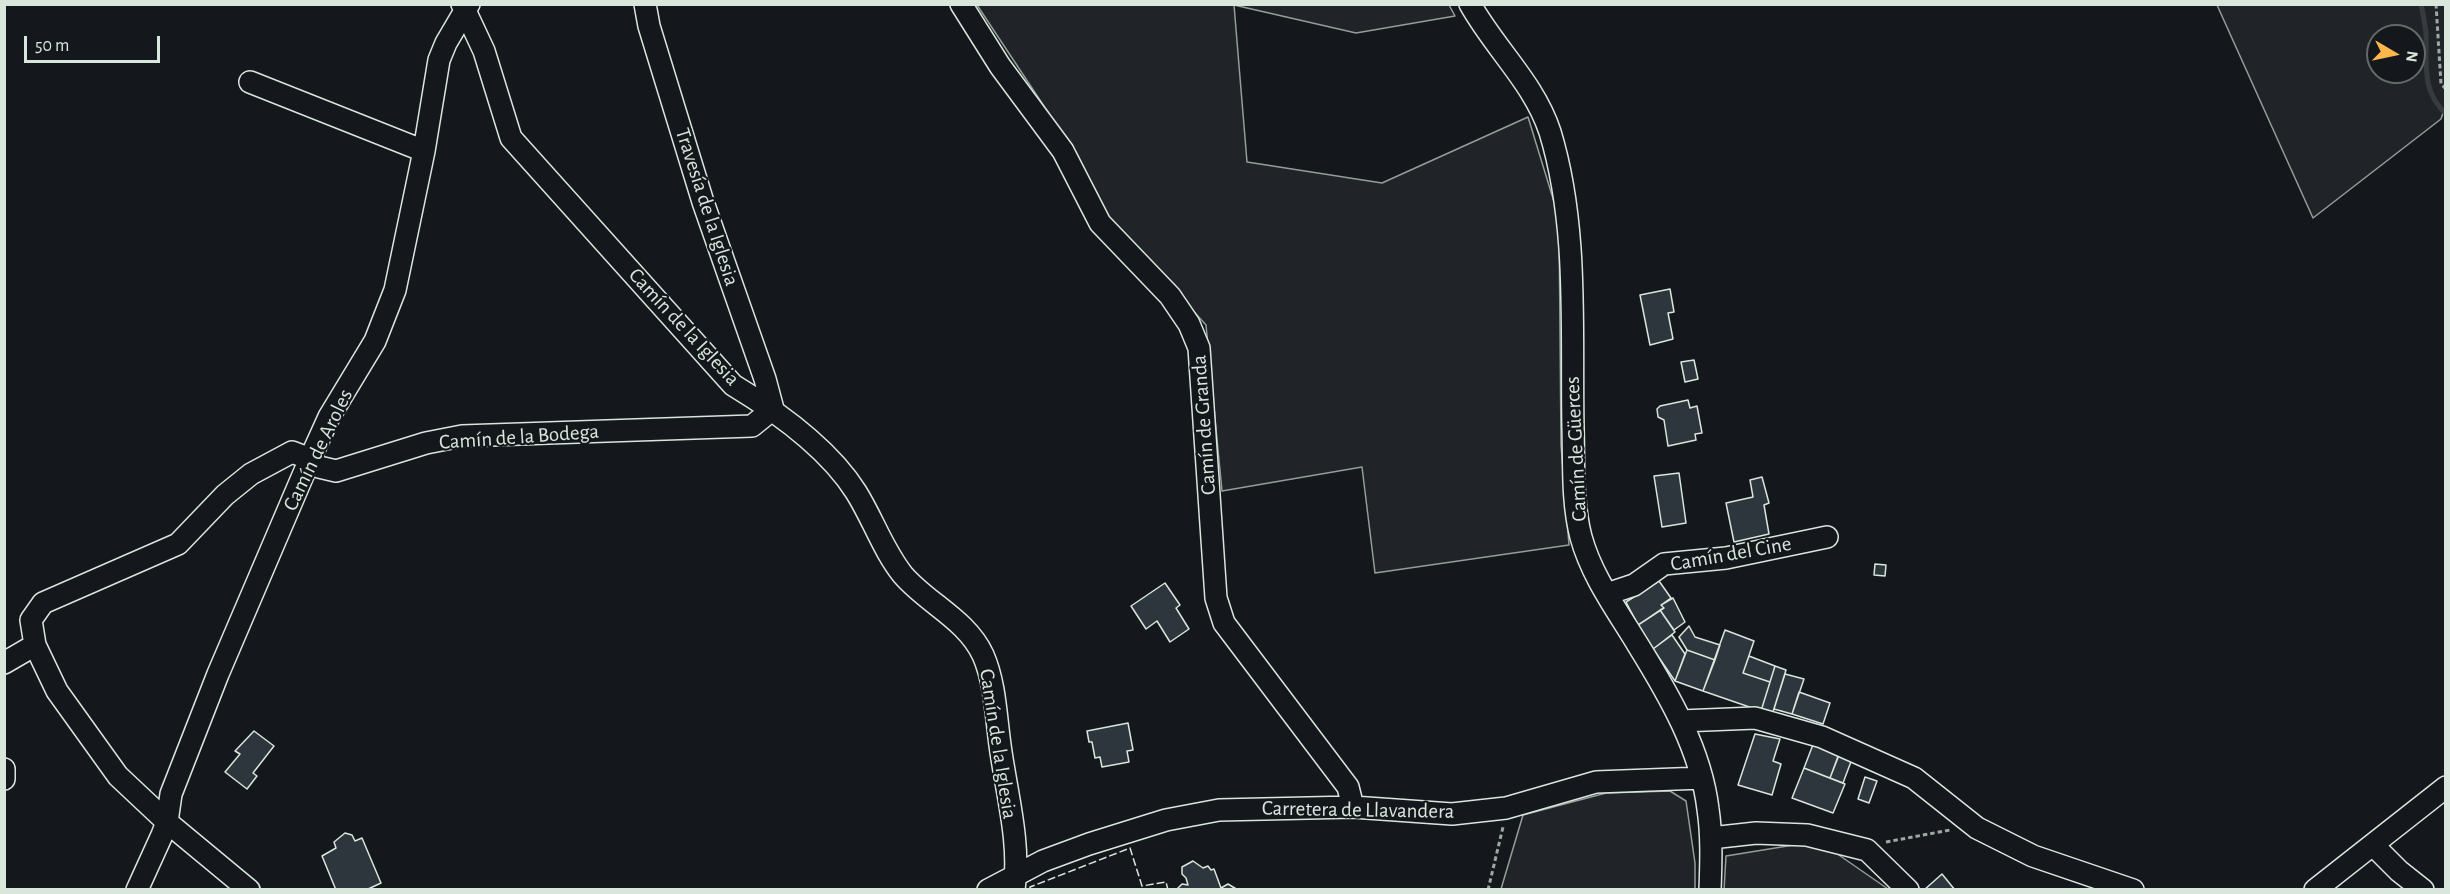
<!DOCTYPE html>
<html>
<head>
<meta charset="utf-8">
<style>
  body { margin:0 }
  #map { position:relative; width:2450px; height:894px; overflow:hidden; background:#14181c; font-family:"Alegreya Sans",sans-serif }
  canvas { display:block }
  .frame { position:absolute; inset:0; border:6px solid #d8e6dc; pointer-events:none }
  .north { position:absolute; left:2366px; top:24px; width:60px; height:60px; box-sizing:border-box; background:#14181c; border:2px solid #626a69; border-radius:50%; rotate:99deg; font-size:16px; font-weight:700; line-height:24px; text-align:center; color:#d8e6dc }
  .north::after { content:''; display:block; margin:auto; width:21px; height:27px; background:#ffb74d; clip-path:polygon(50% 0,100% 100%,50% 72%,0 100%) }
  .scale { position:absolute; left:24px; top:36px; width:136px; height:27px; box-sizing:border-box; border:3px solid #d8e6dc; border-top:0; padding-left:8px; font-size:18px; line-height:21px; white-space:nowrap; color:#d8e6dc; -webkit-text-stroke:4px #14181c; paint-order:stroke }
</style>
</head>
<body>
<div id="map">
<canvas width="2450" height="894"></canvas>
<div class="frame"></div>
<div class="north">N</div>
<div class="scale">50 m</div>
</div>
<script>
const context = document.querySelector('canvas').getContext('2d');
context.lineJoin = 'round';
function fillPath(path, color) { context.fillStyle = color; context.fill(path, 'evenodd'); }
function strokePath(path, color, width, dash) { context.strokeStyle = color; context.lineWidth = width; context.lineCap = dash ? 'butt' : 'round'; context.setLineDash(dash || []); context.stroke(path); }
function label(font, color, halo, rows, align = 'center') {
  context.font = font + ' "Alegreya Sans",sans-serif'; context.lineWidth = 4.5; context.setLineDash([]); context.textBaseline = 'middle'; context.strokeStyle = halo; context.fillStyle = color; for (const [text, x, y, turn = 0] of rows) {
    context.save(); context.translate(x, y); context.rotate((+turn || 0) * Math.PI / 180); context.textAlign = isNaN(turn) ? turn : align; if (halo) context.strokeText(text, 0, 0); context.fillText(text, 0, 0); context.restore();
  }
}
const green = new Path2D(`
  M977,5H1449L1455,16L1356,33L1234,5L1247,162L1382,183L1528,117L1559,218L1561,445L1569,545L1375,573L1362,467L1222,491L1206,325L1107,216L1069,144Z
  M2217,5H2445L2446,104L2441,119L2313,218ZM2378,36H2414V72H2378Z
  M1670,791L1686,801L1695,863V889H1501L1523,815L1606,793Z
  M1806,843L1836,853L1888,889L1724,890L1726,856Z`);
const stream = new Path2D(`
  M2421,4C2423,14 2425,24 2426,33C2427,64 2421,91 2446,114`);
const building = new Path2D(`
  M1670,289L1674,312L1668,313L1673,339L1650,345L1640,295Z
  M1694,360L1698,379L1685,382L1681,362Z
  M1688,400L1690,408L1697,406L1702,433L1695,434L1696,440L1668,446L1664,420L1658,417L1657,409L1660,406Z
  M1679,473L1686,523L1662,527L1654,476Z
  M1762,477L1769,503L1764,505L1769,534L1734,542L1726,503L1753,497L1750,480Z
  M1875,564L1886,565L1885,576L1874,575Z
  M1659,581L1671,598L1661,605L1664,608L1638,625L1626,602Z
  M1165,583L1180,605L1176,608L1189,629L1170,642L1157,621L1146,629L1131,606Z
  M1673,598L1685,622L1674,630L1660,610L1664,608L1661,605Z
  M1660,610L1675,632L1653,649L1638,625Z
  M1689,626L1695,637L1720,645L1715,660L1687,650L1679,637Z
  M1725,630L1754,641L1743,673L1770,682L1761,711L1703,691Z
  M1672,635L1685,654L1675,681L1653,649Z
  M1687,650L1715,660L1703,691L1675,681Z
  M1749,656L1775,666L1770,682L1743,673Z
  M1775,666L1786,670L1772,715L1761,711Z
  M1785,674L1804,679L1792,714L1774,709Z
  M1799,692L1830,703L1823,724L1792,714Z
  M1128,723L1133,750L1127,751L1129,762L1102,767L1100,757L1095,758L1092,742H1089L1087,731Z
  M254,731L274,746L253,773L257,776L247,789L225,772L240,754L235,751Z
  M1755,734L1780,739L1773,761L1781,764L1772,795L1738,785Z
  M1814,742L1840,751L1830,778L1804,768Z
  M1839,755L1852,759L1843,783L1830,778Z
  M1804,768L1845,784L1833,813L1792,798Z
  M1865,777L1877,781L1869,803L1858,799Z
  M345,833L352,835L355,841L362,838L381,883L366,890H336L322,856L336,848L334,842Z
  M1193,861L1203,868L1208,866L1211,870L1214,869L1221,888L1228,884L1238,890H1176L1182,884L1188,885L1186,878L1182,874V867Z
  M1942,874L1955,890H1924Z`);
const path = new Path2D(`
  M2436,4L2441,84L2446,89
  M1886,842L1950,830
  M1488,890L1503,827`);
const minor = new Path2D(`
  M462,4L484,51L511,138L733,385C776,411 829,449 856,492C873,519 883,550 903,575C928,604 966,619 983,655C995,682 996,716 1000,745C1006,791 1021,843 1014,890
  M645,4L649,26L703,202L765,379L773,409
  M961,4L1000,66L1063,151L1100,223L1170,296L1189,324L1199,348L1216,598L1224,623L1348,787L1353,807
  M1470,4C1495,49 1534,83 1550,132C1579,227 1571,331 1573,428C1574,464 1572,503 1581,537C1592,577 1617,610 1638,645C1669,695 1701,750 1708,809C1712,836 1711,863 1710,890
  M250,82L424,151
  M1607,594L1634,585L1664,564L1726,558L1827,537
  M4,663L35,645
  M1681,721L1755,718L1822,737L1914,778L1977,828L2033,856L2133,890
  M4,769V779
  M1711,838L1756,833L1807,835L1867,850L1908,890
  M2373,845L2399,871L2423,890
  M137,890L162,835L167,822L171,794L218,674L310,459L329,417L375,341L395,290L424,151L439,60L446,43L469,4
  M249,890L167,822L118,776L57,691L35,645L31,620L43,603L178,544L225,495L251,474L292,452L310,459L319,467L336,471L426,443L462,436L752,426L773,409
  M988,890L1043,861L1089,844L1166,820L1219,810L1353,807L1452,814L1506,808L1596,782L1702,778
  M2315,890L2446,787`);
const fence = new Path2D(`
  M1030,890V887L1130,848L1142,886L1166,882L1168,890`);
const streetNames = [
  ["Travesía de la Iglesia",707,207,72],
  ["Camín de la Iglesia",684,327,47],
  ["Camín de Granda",1204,425,-94],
  ["Camín de la Bodega",519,437,-4],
  ["Camín de Güerces",1576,449,-93],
  ["Camín de Aroles",318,450,-64],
  ["Camín del Cine",1731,554,-10],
  ["Camín de la Iglesia",998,744,81],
  ["Carretera de Llavandera",1358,810,1]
];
fillPath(green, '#202428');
strokePath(green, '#939e99', 1.5);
strokePath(stream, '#363b3e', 5);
fillPath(building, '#2c363c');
strokePath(building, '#d8e6dc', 1.5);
strokePath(minor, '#d8e6dc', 24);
strokePath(path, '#9da8a2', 3, [4.5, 3]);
strokePath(minor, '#14181c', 21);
strokePath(fence, '#d8e6dc', 1.5, [8, 3]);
label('21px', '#d8e6dc', '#14181c', streetNames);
</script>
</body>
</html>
